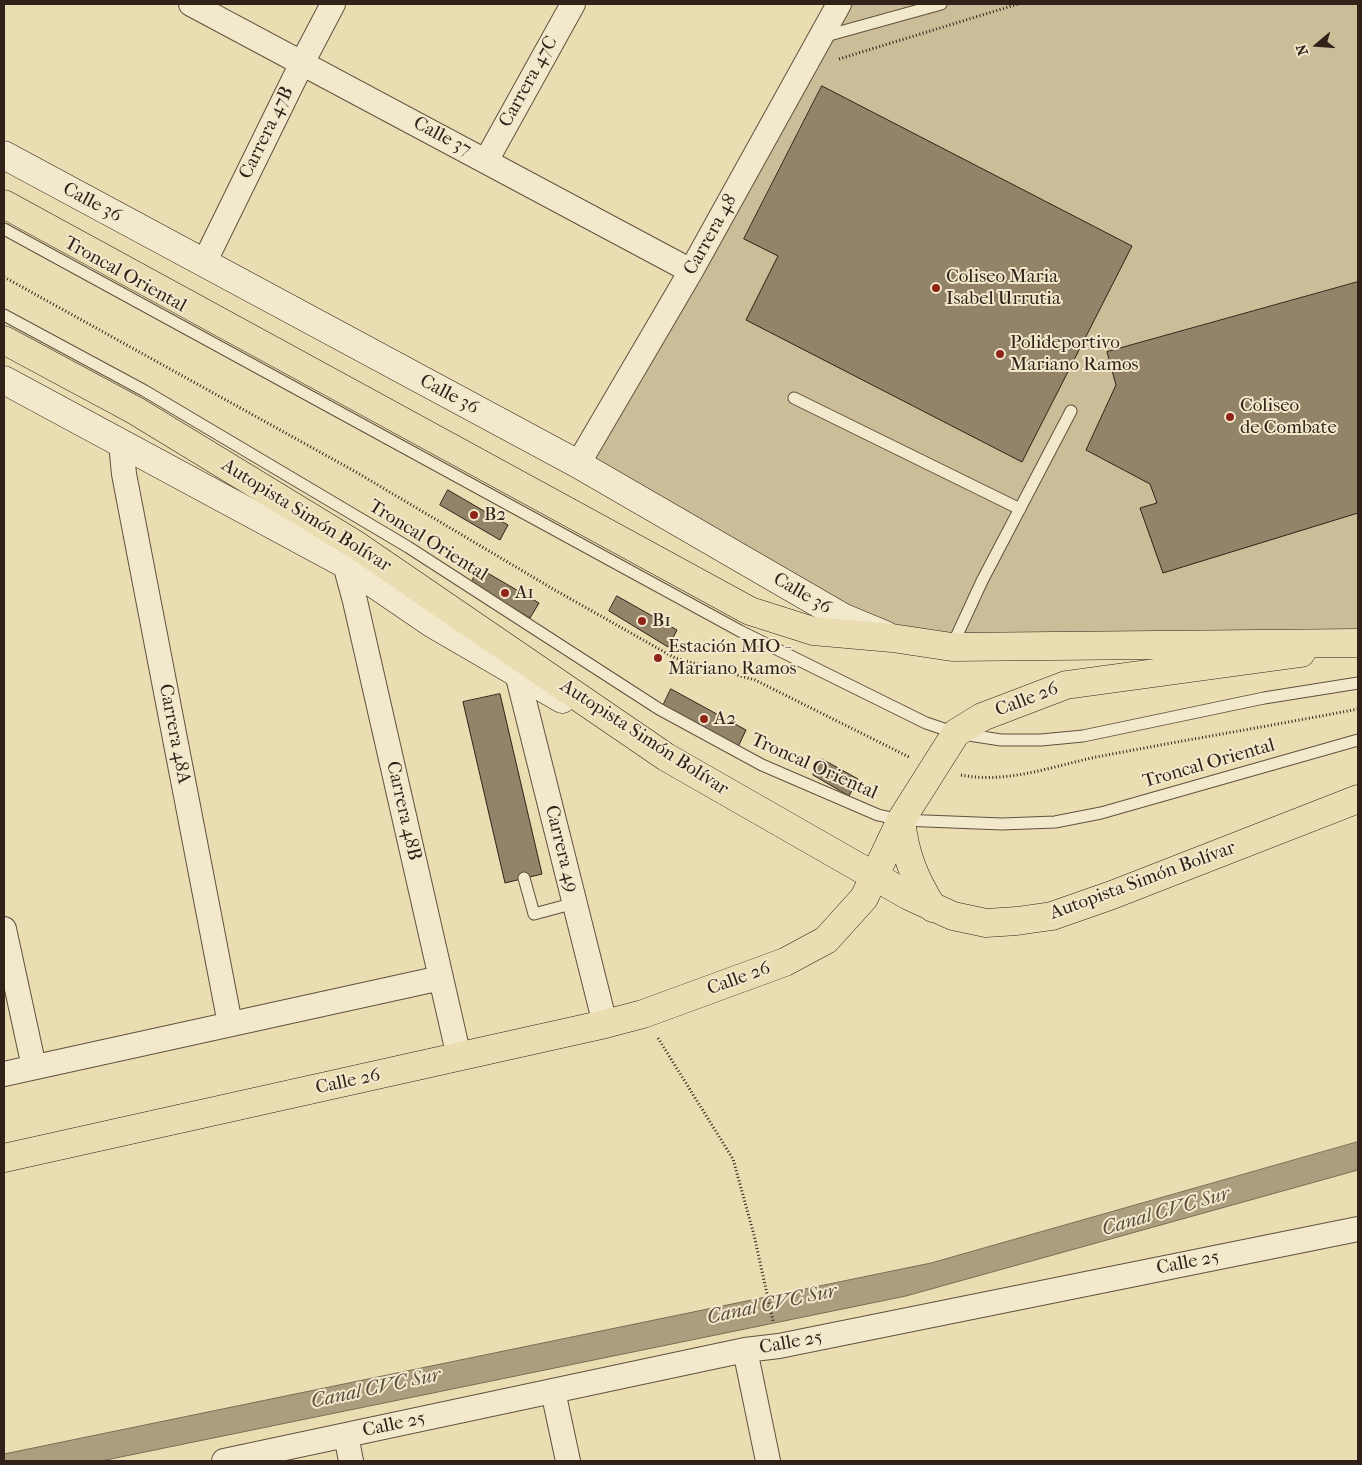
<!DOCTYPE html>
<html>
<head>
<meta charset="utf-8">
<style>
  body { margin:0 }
  #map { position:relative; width:1362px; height:1465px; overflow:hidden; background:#ebddb2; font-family:"IM FELL French Canon",serif }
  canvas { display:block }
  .frame { position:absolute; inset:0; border:5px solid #312219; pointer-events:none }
  .north { position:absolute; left:1292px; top:20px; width:50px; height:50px; -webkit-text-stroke:4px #f2e9cd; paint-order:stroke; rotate:252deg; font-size:14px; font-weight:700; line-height:20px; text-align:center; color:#312219 }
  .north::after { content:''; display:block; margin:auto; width:18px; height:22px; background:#312219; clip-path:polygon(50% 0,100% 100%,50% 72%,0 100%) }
</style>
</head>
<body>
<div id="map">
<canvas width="1362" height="1465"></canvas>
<div class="frame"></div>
<div class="north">N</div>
</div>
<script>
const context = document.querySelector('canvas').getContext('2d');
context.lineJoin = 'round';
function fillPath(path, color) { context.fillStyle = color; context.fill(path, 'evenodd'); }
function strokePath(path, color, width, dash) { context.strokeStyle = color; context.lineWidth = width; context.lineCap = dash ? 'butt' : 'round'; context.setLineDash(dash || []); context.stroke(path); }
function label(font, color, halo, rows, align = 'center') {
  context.font = font + ' "IM FELL French Canon",serif'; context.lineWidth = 4; context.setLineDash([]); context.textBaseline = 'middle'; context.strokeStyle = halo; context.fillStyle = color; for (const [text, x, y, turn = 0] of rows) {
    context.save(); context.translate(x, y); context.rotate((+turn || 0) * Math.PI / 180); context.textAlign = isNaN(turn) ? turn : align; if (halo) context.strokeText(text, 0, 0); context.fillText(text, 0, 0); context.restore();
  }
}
const green = new Path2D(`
  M839,4H1358V643L892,638L578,464Z`);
const water = new Path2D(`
  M1358,1142V1170L906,1296L101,1461H4V1454L931,1263Z`);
const building = new Path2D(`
  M822,86L1132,246L1022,462L746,320L778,256L744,239Z
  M1358,282V513L1163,573L1140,508L1157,503L1150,484L1086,450L1116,385L1107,352Z
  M448,490L508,525L500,540L440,505Z
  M479,568L539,603L530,618L471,583Z
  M617,596L677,630L668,647L609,611Z
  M671,689L746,730L737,749L662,708Z
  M500,694L542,874L505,883L463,702Z
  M822,759L858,779L849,796L813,775Z`);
const path = new Path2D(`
  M839,59L1018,4
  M4,277L356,472L553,589L675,658L755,680L909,757
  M961,775C1010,785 1060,763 1107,755C1191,739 1275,725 1358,709
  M658,1038L733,1159L754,1235L773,1321`);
const lane = new Path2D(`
  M822,37L941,4
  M4,229L740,631L926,723L956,733L1001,740H1041L1083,736L1264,698L1358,683
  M4,315L145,391L408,547L659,709L762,765L878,815L901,820L1002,824L1055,822L1101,813L1358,740
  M794,398L1020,509
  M952,646L982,581L1071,411
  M524,878L534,914L575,903`);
const street = new Path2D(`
  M191,4L691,271
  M486,161L573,4
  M204,263L302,63L333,4
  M121,443L124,474L230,1024
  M578,464L691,271L839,4
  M345,564L355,601L459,1057
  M517,673L605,1024
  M4,929L34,1067
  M4,1074L441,978
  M745,1350L768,1461
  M553,1391L568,1461
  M346,1435L351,1461
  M224,1461L745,1350L779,1346L1358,1229`);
const secondary = new Path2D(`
  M4,155L578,464L844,618L885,635
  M4,380L345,564L433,624L562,699`);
const primary = new Path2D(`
  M901,820C905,855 914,878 933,908
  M4,1158L605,1024L643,1014L785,962L826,940L864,898L901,820L956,733L982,717L1066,685L1301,653`);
const highway = new Path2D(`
  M4,204L750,611L813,631L892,638L952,647L1358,643
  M4,340L136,411L356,545L666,757L909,896L953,916L986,923L1017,921L1052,916L1112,895L1358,799`);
const markers = [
  [936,288,5,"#8f2418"],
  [1000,354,5,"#8f2418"],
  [1230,417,5,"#8f2418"],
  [474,515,5,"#8f2418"],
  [505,593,5,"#8f2418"],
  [642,621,5,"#8f2418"],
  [658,658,5,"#8f2418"],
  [704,719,5,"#8f2418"]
];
const streetNames = [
  ["Carrera 47C",529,82,-61],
  ["Carrera 47B",267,133,-64],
  ["Calle 37",442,137,28],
  ["Calle 36",92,203,28],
  ["Carrera 48",711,235,-61],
  ["Troncal Oriental",125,275,29],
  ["Calle 36",449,395,28],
  ["Autopista Simón Bolívar",306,516,32],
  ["Troncal Oriental",428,541,32],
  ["Calle 36",802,594,30],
  ["Calle 26",1027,700,-21],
  ["Carrera 48A",174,734,79],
  ["Autopista Simón Bolívar",644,738,33],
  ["Troncal Oriental",1209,764,-16],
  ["Troncal Oriental",814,767,24],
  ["Carrera 48B",403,811,77],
  ["Carrera 49",561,849,76],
  ["Autopista Simón Bolívar",1143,881,-20],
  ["Calle 26",739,979,-20],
  ["Calle 26",348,1082,-12],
  ["Calle 25",1188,1263,-11],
  ["Calle 25",791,1343,-10],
  ["Calle 25",394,1425,-12]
];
const poiNames = [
  ["Coliseo Maria",946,277],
  ["Isabel Urrutia",946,299],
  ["Polideportivo",1010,343],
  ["Mariano Ramos",1010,365],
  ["Coliseo",1240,406],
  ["de Combate",1240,428],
  ["B2",484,515],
  ["A1",515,593],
  ["B1",652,621],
  ["Estación MIO -",668,647],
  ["Mariano Ramos",668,669],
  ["A2",714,719]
];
const waterNames = [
  ["Canal CVC Sur",1166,1212,-16],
  ["Canal CVC Sur",772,1305,-12],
  ["Canal CVC Sur",376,1389,-12]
];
fillPath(green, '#cbbd98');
fillPath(water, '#ac9d7e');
strokePath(water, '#7b6c56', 1);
fillPath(building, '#928369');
strokePath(building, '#312219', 1);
strokePath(lane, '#60513f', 13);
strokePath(street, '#60513f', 26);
strokePath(secondary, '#312219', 29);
strokePath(primary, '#312219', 29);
strokePath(highway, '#312219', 29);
strokePath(path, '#312219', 3, [1, 2.5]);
strokePath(lane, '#f2e9cd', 11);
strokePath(street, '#f2e9cd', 24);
strokePath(secondary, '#f2e9cd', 28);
strokePath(primary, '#ebddb2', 28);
strokePath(highway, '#ebddb2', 28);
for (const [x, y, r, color] of markers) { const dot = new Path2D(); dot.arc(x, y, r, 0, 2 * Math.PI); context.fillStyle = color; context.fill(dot); strokePath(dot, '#f2e9cd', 2); }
label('19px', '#312219', '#f2e9cd', streetNames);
label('19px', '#312219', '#f2e9cd', poiNames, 'left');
label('italic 20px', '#5c4d3c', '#f2e9cd', waterNames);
</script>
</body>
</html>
